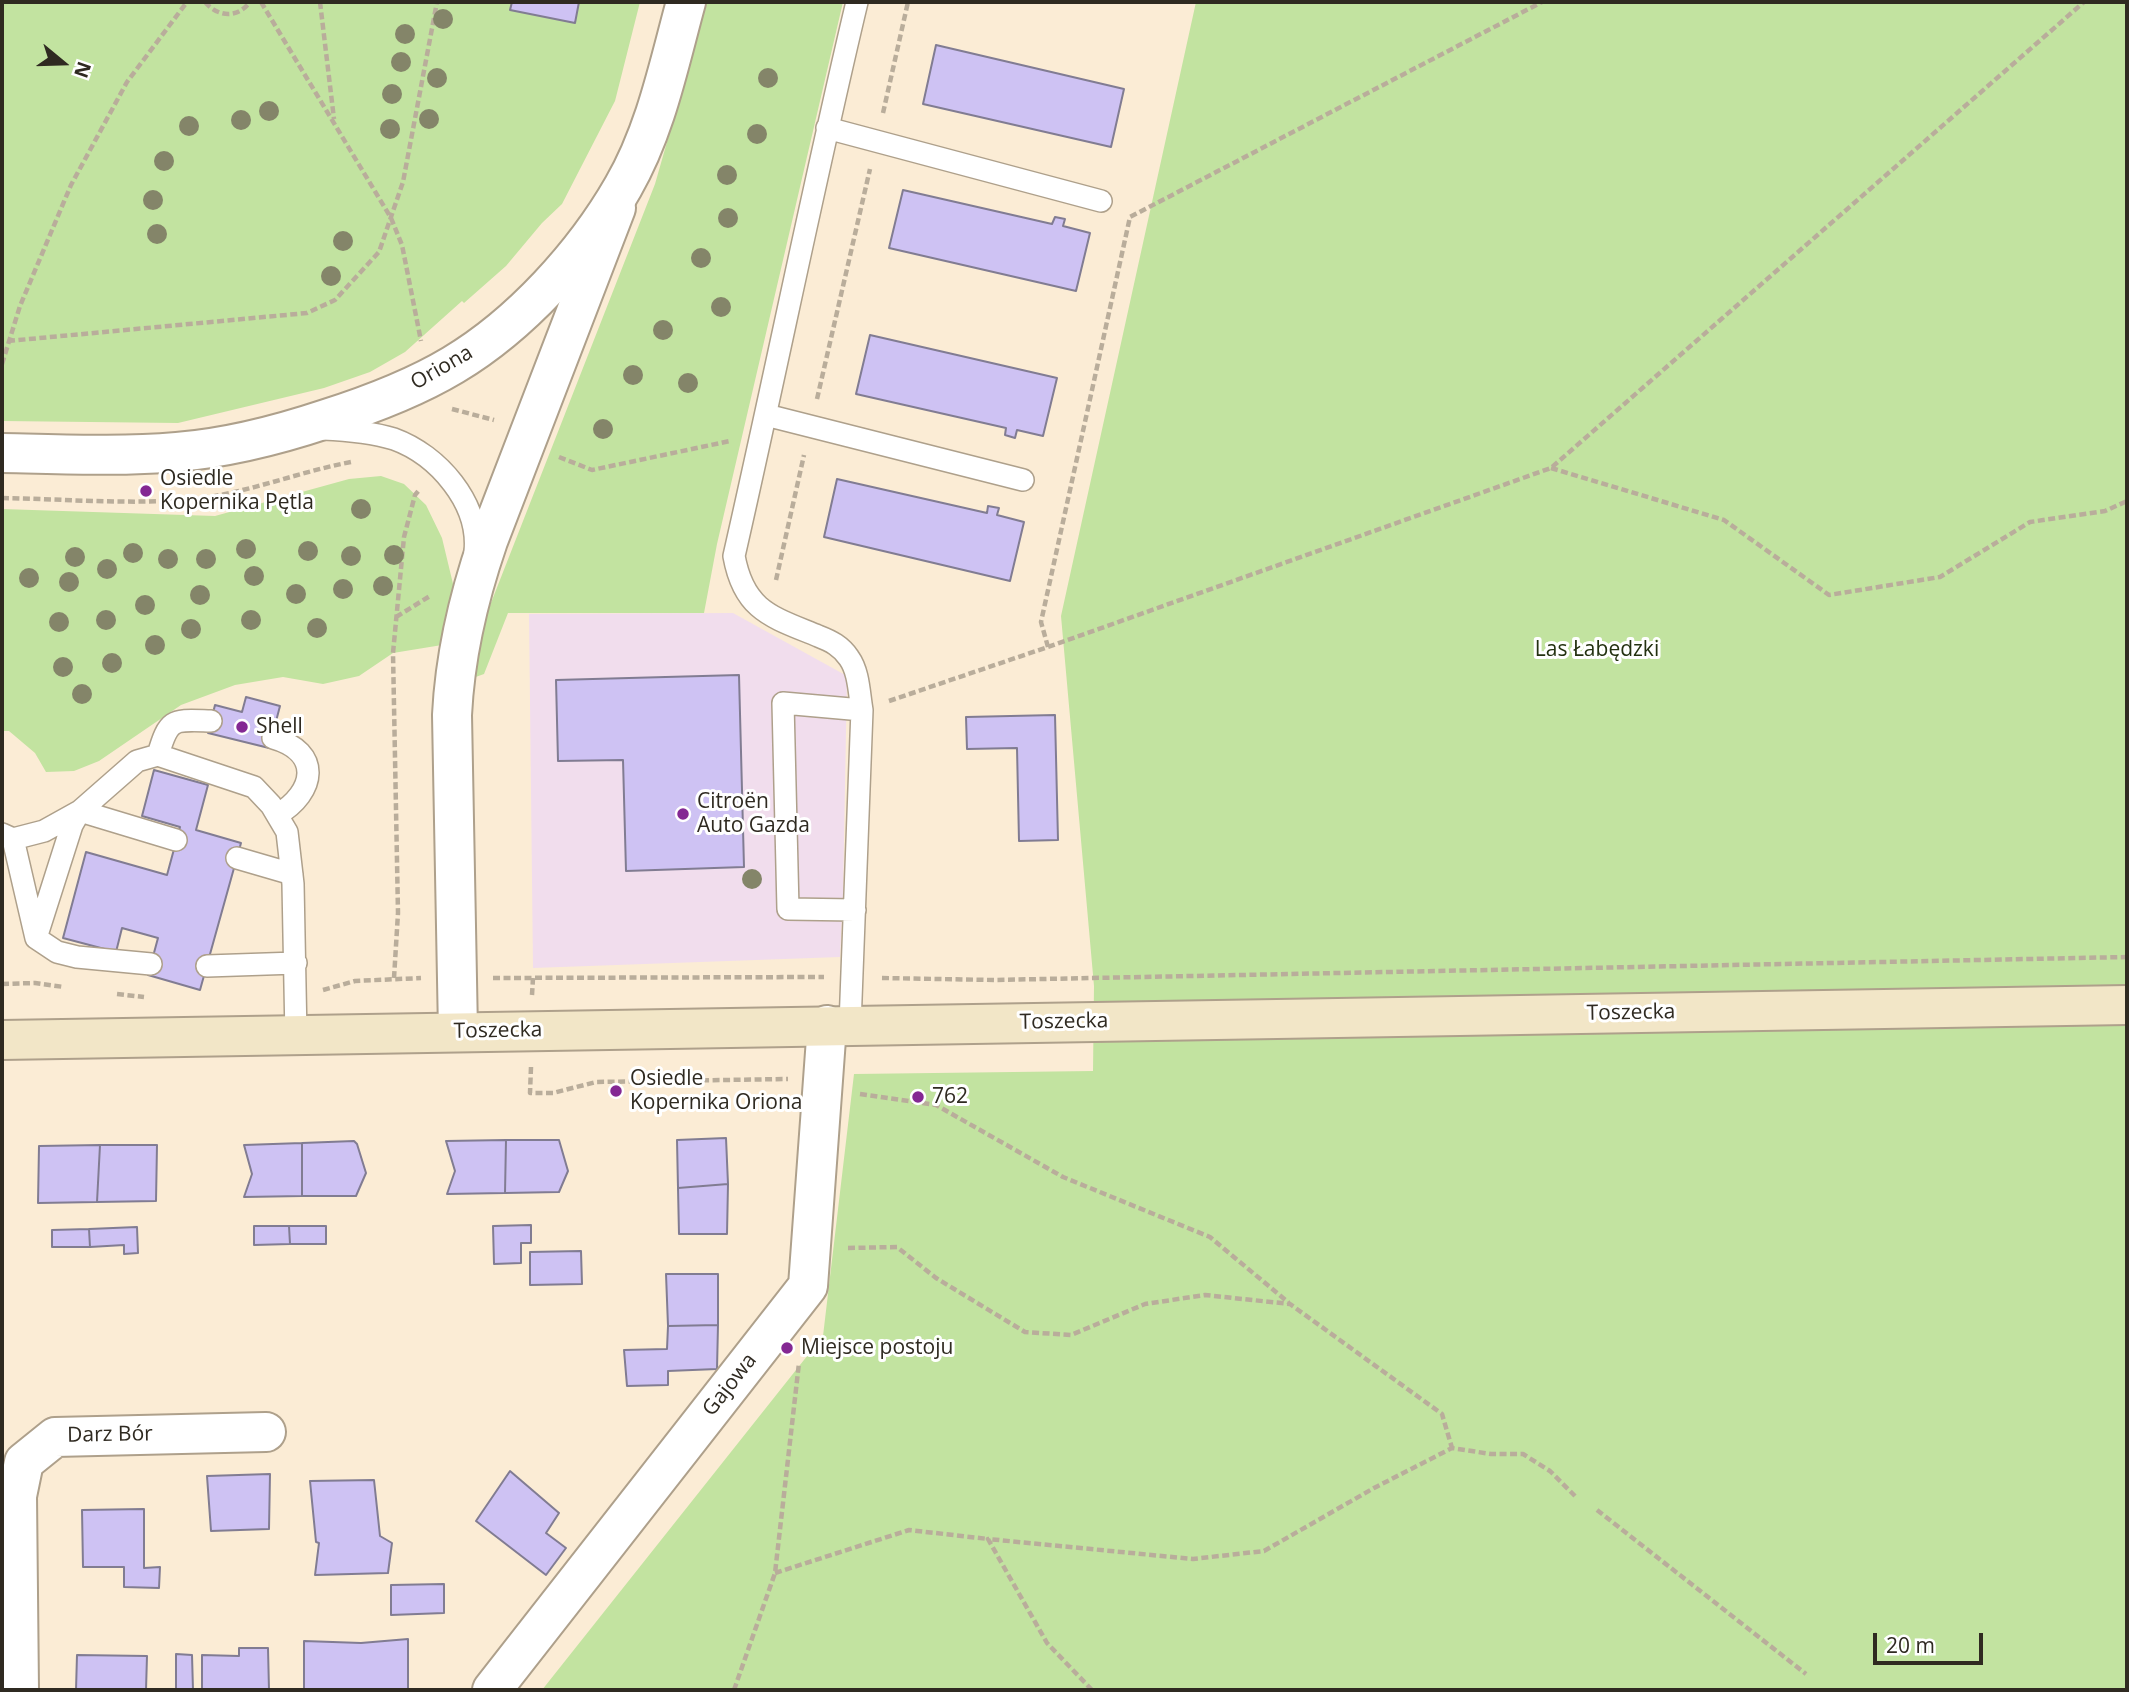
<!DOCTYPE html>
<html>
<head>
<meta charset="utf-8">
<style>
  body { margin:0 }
  #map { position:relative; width:2129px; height:1692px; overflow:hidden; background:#fbecd5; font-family:"Open Sans",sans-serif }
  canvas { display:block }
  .frame { position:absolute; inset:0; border:4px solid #2f2a21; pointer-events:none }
  .north { position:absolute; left:28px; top:28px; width:70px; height:70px; -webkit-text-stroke:5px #fff; paint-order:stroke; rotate:109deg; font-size:19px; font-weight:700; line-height:28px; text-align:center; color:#2f2a21 }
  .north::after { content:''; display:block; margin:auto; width:24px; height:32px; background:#2f2a21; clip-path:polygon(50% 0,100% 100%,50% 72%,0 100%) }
  .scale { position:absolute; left:1873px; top:1633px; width:110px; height:32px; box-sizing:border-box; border:4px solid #2f2a21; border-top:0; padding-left:9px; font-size:21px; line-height:24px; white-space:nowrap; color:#2f2a21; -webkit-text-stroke:5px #fff; paint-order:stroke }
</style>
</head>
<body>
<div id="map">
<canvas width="2129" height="1692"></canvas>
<div class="frame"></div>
<div class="north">N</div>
<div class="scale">20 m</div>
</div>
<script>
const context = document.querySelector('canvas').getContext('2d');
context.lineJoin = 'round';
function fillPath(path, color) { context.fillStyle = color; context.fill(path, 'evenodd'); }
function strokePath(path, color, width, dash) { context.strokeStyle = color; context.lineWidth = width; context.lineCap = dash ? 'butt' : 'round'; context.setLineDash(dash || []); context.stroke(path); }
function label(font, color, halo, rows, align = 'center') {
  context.font = font + ' "Open Sans",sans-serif'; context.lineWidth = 6; context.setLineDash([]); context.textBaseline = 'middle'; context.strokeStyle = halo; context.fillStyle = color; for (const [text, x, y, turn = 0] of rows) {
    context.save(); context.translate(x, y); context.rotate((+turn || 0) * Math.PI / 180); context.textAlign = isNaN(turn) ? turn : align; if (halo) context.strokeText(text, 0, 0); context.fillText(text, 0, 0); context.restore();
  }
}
const commercial = new Path2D(`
  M733,613L847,676L843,894L840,957L533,968L529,614Z`);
const green = new Path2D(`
  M2,2H640L615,101L562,204L542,223L506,266L464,303L462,301L405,352L370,372L324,388L178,423L2,421Z
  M707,2H843L717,544L704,613H508L484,674L470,679L487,613L655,184Z
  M1196,2H2127V1690H542L823,1336L854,1074L1093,1071L1094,986L1061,616Z
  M381,476L404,484L426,505L442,538L454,588L442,645L393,653L359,676L323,684L283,677L235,685L181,705L99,761L74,771L46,772L35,753L9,731H2V509L215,516L349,479Z`);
const building = new Path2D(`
  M512,2H579L575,23L510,10Z
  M936,45L1124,89L1111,147L923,104Z
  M903,190L1052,224L1055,217L1065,219L1063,226L1090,233L1076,291L889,248Z
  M870,335L1057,378L1043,436L1017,430L1015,438L1005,435L1006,428L856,394Z
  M837,479L987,513L988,506L999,508L997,515L1024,522L1010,581L824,537Z
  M739,675L744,867L626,871L623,760L558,761L556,680Z
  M246,697L280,706L269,748L208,733L215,705L242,712Z
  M1055,715L1058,840L1019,841L1017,748L967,749L966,717Z
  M154,770L208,785L196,830L241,843L200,990L148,975L158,938L122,928L116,952L63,938L86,852L167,875L180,827L142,816Z
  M726,1138L728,1184L678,1188L677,1140Z
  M506,1140L505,1193L447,1194L455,1171L446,1141Z
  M506,1140H559L568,1171L559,1192L505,1193Z
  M354,1141L357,1144L366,1173L356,1196H302V1143Z
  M302,1143V1196L244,1197L252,1174L244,1145Z
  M100,1145L97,1202L38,1203L39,1146Z
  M100,1145H157L156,1201L97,1202Z
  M728,1184L727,1234H679L678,1188Z
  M531,1225V1243H521V1263L494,1264L493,1226Z
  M254,1226H289L290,1244L254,1245Z
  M289,1226H326V1244H290Z
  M137,1227L138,1253L124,1254V1245L90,1247L89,1229Z
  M89,1229L90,1247H52V1230Z
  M581,1251L582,1284L530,1285V1252Z
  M666,1274H718V1325L668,1326Z
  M718,1325L717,1369L668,1371V1385L627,1386L624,1350L667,1349L668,1326Z
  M510,1471L559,1513L546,1533L566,1548L546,1575L476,1521Z
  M270,1474L269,1529L211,1531L207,1476Z
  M374,1480L380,1536L392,1543L388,1573L315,1575L319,1543L316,1542L310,1481Z
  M144,1509V1568L160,1567L159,1588L124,1587V1567H83L82,1510Z
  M444,1584V1613L391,1615V1585Z
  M408,1639V1690H304V1641L361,1643Z
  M239,1648H268L269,1690H202V1655L239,1656Z
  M176,1654L192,1655L193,1690H176Z
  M77,1655L147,1656L146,1690H76Z`);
const path = new Path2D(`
  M205,2C218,17 237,19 250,2
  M261,2L391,218L402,245L421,341
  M320,2L334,119
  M883,113L908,2
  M8,341L307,313L335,300L379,252L403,182L437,2
  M2,364L20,306L71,185L127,82L187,2
  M817,399L870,169
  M452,409L494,420
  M559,457L592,470L730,441
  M1551,468L1724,520L1829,595L1940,577L2030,522L2105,511L2127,501
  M2,498C65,499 131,505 194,499C248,493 298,472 351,462
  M776,580L804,455
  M396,617L430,596
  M1048,647L1041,622L1130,217L1542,2
  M889,701L1048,647L1551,468L2084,2
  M394,978L398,913L393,653L404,537L415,495L420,489
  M493,978L824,977
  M882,978L994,980L2127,957
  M2,984L35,983L64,987
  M323,990L355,981L421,978
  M117,994L144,997
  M532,995L533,978
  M531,1067L530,1093H553L596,1082L788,1079
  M860,1094L936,1105L1063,1177L1210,1237L1289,1303
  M848,1248L897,1247L936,1278L1025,1332L1071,1335L1145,1304L1205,1295L1290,1304L1442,1414L1452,1448
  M1597,1510L1806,1674
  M775,1573L909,1530L988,1539
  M734,1690L775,1573L799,1363
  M1092,1690L1047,1643L988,1539L1193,1559L1264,1551L1374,1488L1452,1448L1491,1454H1523L1550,1471L1575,1496`);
const service = new Path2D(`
  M827,128L1101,201
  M766,415L1023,480
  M323,429C347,430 371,432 394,439C438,455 480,503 475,552
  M273,738C322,752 316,792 277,815
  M158,755C169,717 173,720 211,721
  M2,834L13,839L44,831L80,811L137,761L158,755L254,787L271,805L287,832L293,884L296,1037
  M13,839L36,938L57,952L77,957L151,964
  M237,858L292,874
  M855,910L788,909L783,703L862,710
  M36,938L72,825L80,811L176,840
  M207,966L296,963
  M850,1025L862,710C859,693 859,672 849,658C841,646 831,641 818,636C772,617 744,611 734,556C776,372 813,186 857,2`);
const minor = new Path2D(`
  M458,1032L452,715C455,654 468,599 488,541L616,208
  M19,1690L17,1496L24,1462L55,1437L266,1432
  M492,1690L808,1286L827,1025`);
const tertiary = new Path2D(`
  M2,453C60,454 118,457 177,452C227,448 278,435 326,419C370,405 413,389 453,365C520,325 584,255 623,187C656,130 669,64 686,2`);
const secondary = new Path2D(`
  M2,1040L2127,1005`);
const trees = [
  [443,19],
  [405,34],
  [401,62],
  [437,78],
  [768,78],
  [392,94],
  [269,111],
  [429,119],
  [241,120],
  [189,126],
  [390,129],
  [757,134],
  [164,161],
  [727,175],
  [153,200],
  [728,218],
  [157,234],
  [343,241],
  [701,258],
  [331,276],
  [721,307],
  [663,330],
  [633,375],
  [688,383],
  [603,429],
  [361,509],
  [246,549],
  [308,551],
  [133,553],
  [394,555],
  [351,556],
  [75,557],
  [168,559],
  [206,559],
  [107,569],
  [254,576],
  [29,578],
  [69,582],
  [383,586],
  [343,589],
  [296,594],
  [200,595],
  [145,605],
  [106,620],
  [251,620],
  [59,622],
  [317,628],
  [191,629],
  [155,645],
  [112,663],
  [63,667],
  [82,694],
  [752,879]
];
const markers = [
  [146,491,7,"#842893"],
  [242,727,7,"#842893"],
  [683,814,7,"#842893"],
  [616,1091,7,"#842893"],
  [918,1097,7,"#842893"],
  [787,1348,7,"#842893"]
];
const streetNames = [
  ["Oriona",442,368,-30],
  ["Toszecka",1631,1013,-1],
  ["Toszecka",1064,1022,-1],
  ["Toszecka",498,1031,-1],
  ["Gajowa",730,1385,-52],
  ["Darz Bór",110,1435,-1]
];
const poiNames = [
  ["Osiedle",160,479],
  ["Kopernika Pętla",160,503],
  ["Shell",256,727],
  ["Citroën",697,802],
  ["Auto Gazda",697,826],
  ["Osiedle",630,1079],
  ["Kopernika Oriona",630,1103],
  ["762",932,1097],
  ["Miejsce postoju",801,1348]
];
const parkNames = [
  ["Las Łabędzki",1597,650]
];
fillPath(commercial, '#f1dded');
fillPath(green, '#c2e3a0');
fillPath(building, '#cec2f3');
strokePath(building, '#817c92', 2);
strokePath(service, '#aea08b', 24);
strokePath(minor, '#aea08b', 42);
strokePath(tertiary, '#aea08b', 42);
strokePath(secondary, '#aea08b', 42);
strokePath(path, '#b9ad9b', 4.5, [7, 3.5]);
strokePath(service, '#fff', 21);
strokePath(minor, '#fff', 38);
strokePath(tertiary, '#fff', 38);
strokePath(secondary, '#f2e6c7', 38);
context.fillStyle = '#848569';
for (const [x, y] of trees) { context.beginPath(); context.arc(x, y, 10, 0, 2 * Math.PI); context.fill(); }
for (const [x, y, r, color] of markers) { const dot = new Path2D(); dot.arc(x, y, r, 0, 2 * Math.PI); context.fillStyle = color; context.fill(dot); strokePath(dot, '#fff', 2.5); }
label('21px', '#2f2a21', '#fff', streetNames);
label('21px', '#2f2a21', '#fff', poiNames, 'left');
label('21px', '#233110', '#fff', parkNames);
</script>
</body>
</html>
